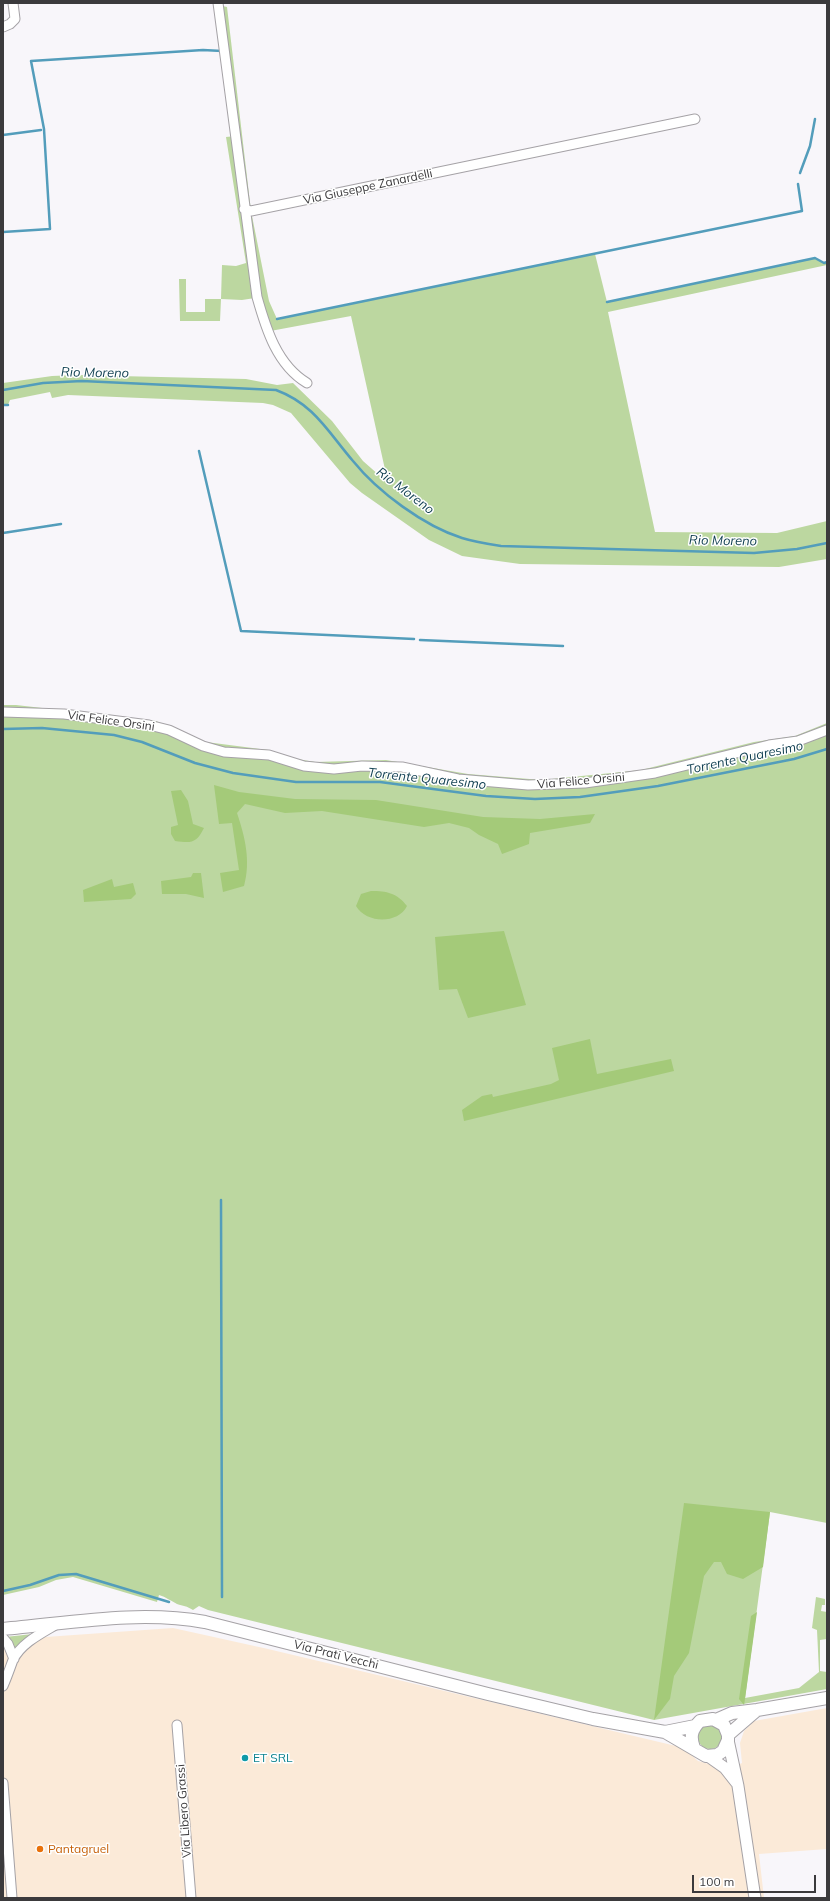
<!DOCTYPE html>
<html>
<head>
<meta charset="utf-8">
<style>
  body { margin:0 }
  #map { position:relative; width:830px; height:1901px; overflow:hidden; background:#f8f6fa; font-family:Mulish,sans-serif }
  canvas { display:block }
  .frame { position:absolute; inset:0; border:4px solid #3b3a3c; pointer-events:none }
  .scale { position:absolute; left:692px; top:1875px; width:124px; height:18px; box-sizing:border-box; border:2px solid #3b3a3c; border-top:0; padding-left:5px; font-size:12px; line-height:14px; white-space:nowrap; color:#3b3a3c; -webkit-text-stroke:3px #fff; paint-order:stroke }
</style>
</head>
<body>
<div id="map">
<canvas width="830" height="1901"></canvas>
<div class="frame"></div>
<div class="scale">100 m</div>
</div>
<script>
const context = document.querySelector('canvas').getContext('2d');
context.lineJoin = 'round';
function fillPath(path, color) { context.fillStyle = color; context.fill(path, 'evenodd'); }
function strokePath(path, color, width, dash) { context.strokeStyle = color; context.lineWidth = width; context.lineCap = dash ? 'butt' : 'round'; context.setLineDash(dash || []); context.stroke(path); }
function label(font, color, halo, rows, align = 'center') {
  context.font = font + ' Mulish,sans-serif'; context.lineWidth = 3; context.setLineDash([]); context.textBaseline = 'middle'; context.strokeStyle = halo; context.fillStyle = color; for (const [text, x, y, turn = 0] of rows) {
    context.save(); context.translate(x, y); context.rotate((+turn || 0) * Math.PI / 180); context.textAlign = isNaN(turn) ? turn : align; if (halo) context.strokeText(text, 0, 0); context.fillText(text, 0, 0); context.restore();
  }
}
const industrial = new Path2D(`
  M173,1628L268,1649L676,1746L685,1749L698,1761L709,1764L722,1772L742,1763L740,1743L744,1731L754,1721L827,1708V1849L759,1854L764,1898H3V1640Z`);
const green = new Path2D(`
  M218,5L227,7L251,211L269,301L277,319L595,254L607,302L815,258L824,263L827,262V265L608,312L655,532L777,533L827,521V559L779,567L520,564L462,556L429,540L362,493L350,483L291,413L273,405L263,403L68,395L52,398L50,392L10,400L8,405H3V383L52,376L76,375L246,379L277,385L293,383L332,421L363,461L388,483L351,316L265,332L255,298L242,300L221,299L220,321H180L179,279H186V312H205V299H221L222,265L236,266L246,263L226,137L236,136Z
  M3,705H16L156,721L206,742L268,750L297,759L315,762L386,760L468,774L542,780L641,770L754,742L795,736L827,723V1523L770,1512L745,1698L799,1688L819,1672L817,1630L812,1628L816,1597L825,1599V1605H822L821,1611L827,1612V1639L820,1640V1671L827,1672V1689L654,1720L208,1610L199,1606L193,1610C187,1606 183,1606 177,1604C171,1601 166,1597 159,1595L157,1602L73,1577L56,1580L39,1587L3,1595Z
  M33,1634L14,1652L5,1637Z
  M698 1737a12 12 0 1 1 24 0a12 12 0 1 1-24 0Z`);
const forest = new Path2D(`
  M214,785L239,792L295,799L376,800L483,817L540,819L595,814L590,823L530,833L529,844L502,854L498,844L479,835L469,828L449,823L424,827L322,811L285,813L245,804L237,813C245,837 251,861 244,886L223,892L220,873L239,870L232,823L219,824Z
  M181,790L188,801L193,824L204,828C196,844 191,843 175,841L171,834V827L178,825L171,791Z
  M193,873H201L204,898L186,894H162L161,881L191,877Z
  M112,879L114,887L133,883L136,894L131,899L84,902L83,890Z
  M371,891C387,891 397,893 407,906C398,924 367,924 356,906L361,894Z
  M504,931L526,1005L468,1018L457,989L439,990L435,937Z
  M590,1039L597,1074L671,1059L674,1071L464,1121L462,1110L482,1096L492,1094L493,1097L551,1084L559,1080L552,1048Z
  M684,1503L770,1512L763,1567L743,1579L727,1574L721,1562H714L704,1576L689,1653L674,1676L670,1699L654,1720Z
  M757,1612L745,1699L744,1705L739,1699L751,1616Z`);
const stream = new Path2D(`
  M3,135L41,130
  M800,173L810,146L815,119
  M3,232L50,229L44,129L31,61L203,50L222,51
  M607,302L815,258L824,263L827,262
  M277,319L802,211L798,184
  M3,390L43,383L82,381L276,390C314,404 328,432 353,461C378,492 424,526 462,538C475,542 488,544 501,546L754,553L797,549L827,543
  M3,405H8
  M199,451L241,631L414,639
  M3,533L61,524
  M420,640L563,646
  M3,729L42,728L114,735L142,742L195,763L233,773L296,782H380L486,796L535,799L580,797L658,786L794,759L827,749
  M221,1200L222,1597
  M3,1591L30,1585L59,1575L76,1574L169,1602`);
const minor = new Path2D(`
  M218,3L257,297C266,329 277,365 307,383
  M3,27L10,24L15,19L13,3
  M244,209L251,211L695,119
  M3,712L64,714L149,725L169,730L203,746L224,752L269,755L304,766L334,769L362,766L402,767L458,779L528,785L585,783L655,773L769,745L798,741L827,730
  M3,1638L8,1644L14,1659
  M3,1686C7,1677 10,1668 13,1660C21,1643 42,1633 57,1624
  M177,1725L191,1898
  M3,1783L12,1898`);
const tertiary = new Path2D(`
  M728,1740L738,1786L755,1898
  M708,1756L725,1768L736,1782`);
const secondary = new Path2D(`
  M3,1629C71,1623 138,1610 205,1622L488,1694L593,1719L665,1732L706,1756L717,1755L723,1751L728,1740V1735L724,1725L713,1719L700,1721C691,1730 690,1737 694,1748
  M716,1720L732,1713L757,1710L827,1698
  M665,1732L695,1726
  M728,1735L757,1710`);
const markers = [
  [245,1758,4,"#0f9aa8"],
  [40,1849,4,"#e8710a"]
];
const streetNames = [
  ["Via Giuseppe Zanardelli",368,187,-12],
  ["Via Felice Orsini",111,721,8],
  ["Via Felice Orsini",581,781,-5],
  ["Via Prati Vecchi",336,1655,14],
  ["Via Libero Grassi",184,1811,-94]
];
const cultureNames = [
  ["ET SRL",253,1758]
];
const foodNames = [
  ["Pantagruel",48,1849]
];
const waterNames = [
  ["Rio Moreno",95,373,1],
  ["Rio Moreno",405,491,37],
  ["Rio Moreno",723,541,1],
  ["Torrente Quaresimo",745,758,-12],
  ["Torrente Quaresimo",427,779,6]
];
fillPath(industrial, '#fbead8');
fillPath(green, '#bcd7a0');
fillPath(forest, '#a4ca79');
strokePath(stream, '#539dbb', 2.5);
strokePath(minor, '#a5a2a6', 11);
strokePath(tertiary, '#a5a2a6', 13);
strokePath(secondary, '#a5a2a6', 14);
strokePath(minor, '#fff', 9);
strokePath(tertiary, '#fff', 11);
strokePath(secondary, '#fff', 12);
for (const [x, y, r, color] of markers) { const dot = new Path2D(); dot.arc(x, y, r, 0, 2 * Math.PI); context.fillStyle = color; context.fill(dot); strokePath(dot, '#fff', 1.5); }
label('12px', '#3b3a3c', '#fff', streetNames);
label('12px', '#0d838f', '#fff', cultureNames, 'left');
label('12px', '#c56008', '#fff', foodNames, 'left');
label('italic 13px', '#0f3e50', '#fff', waterNames);
</script>
</body>
</html>
